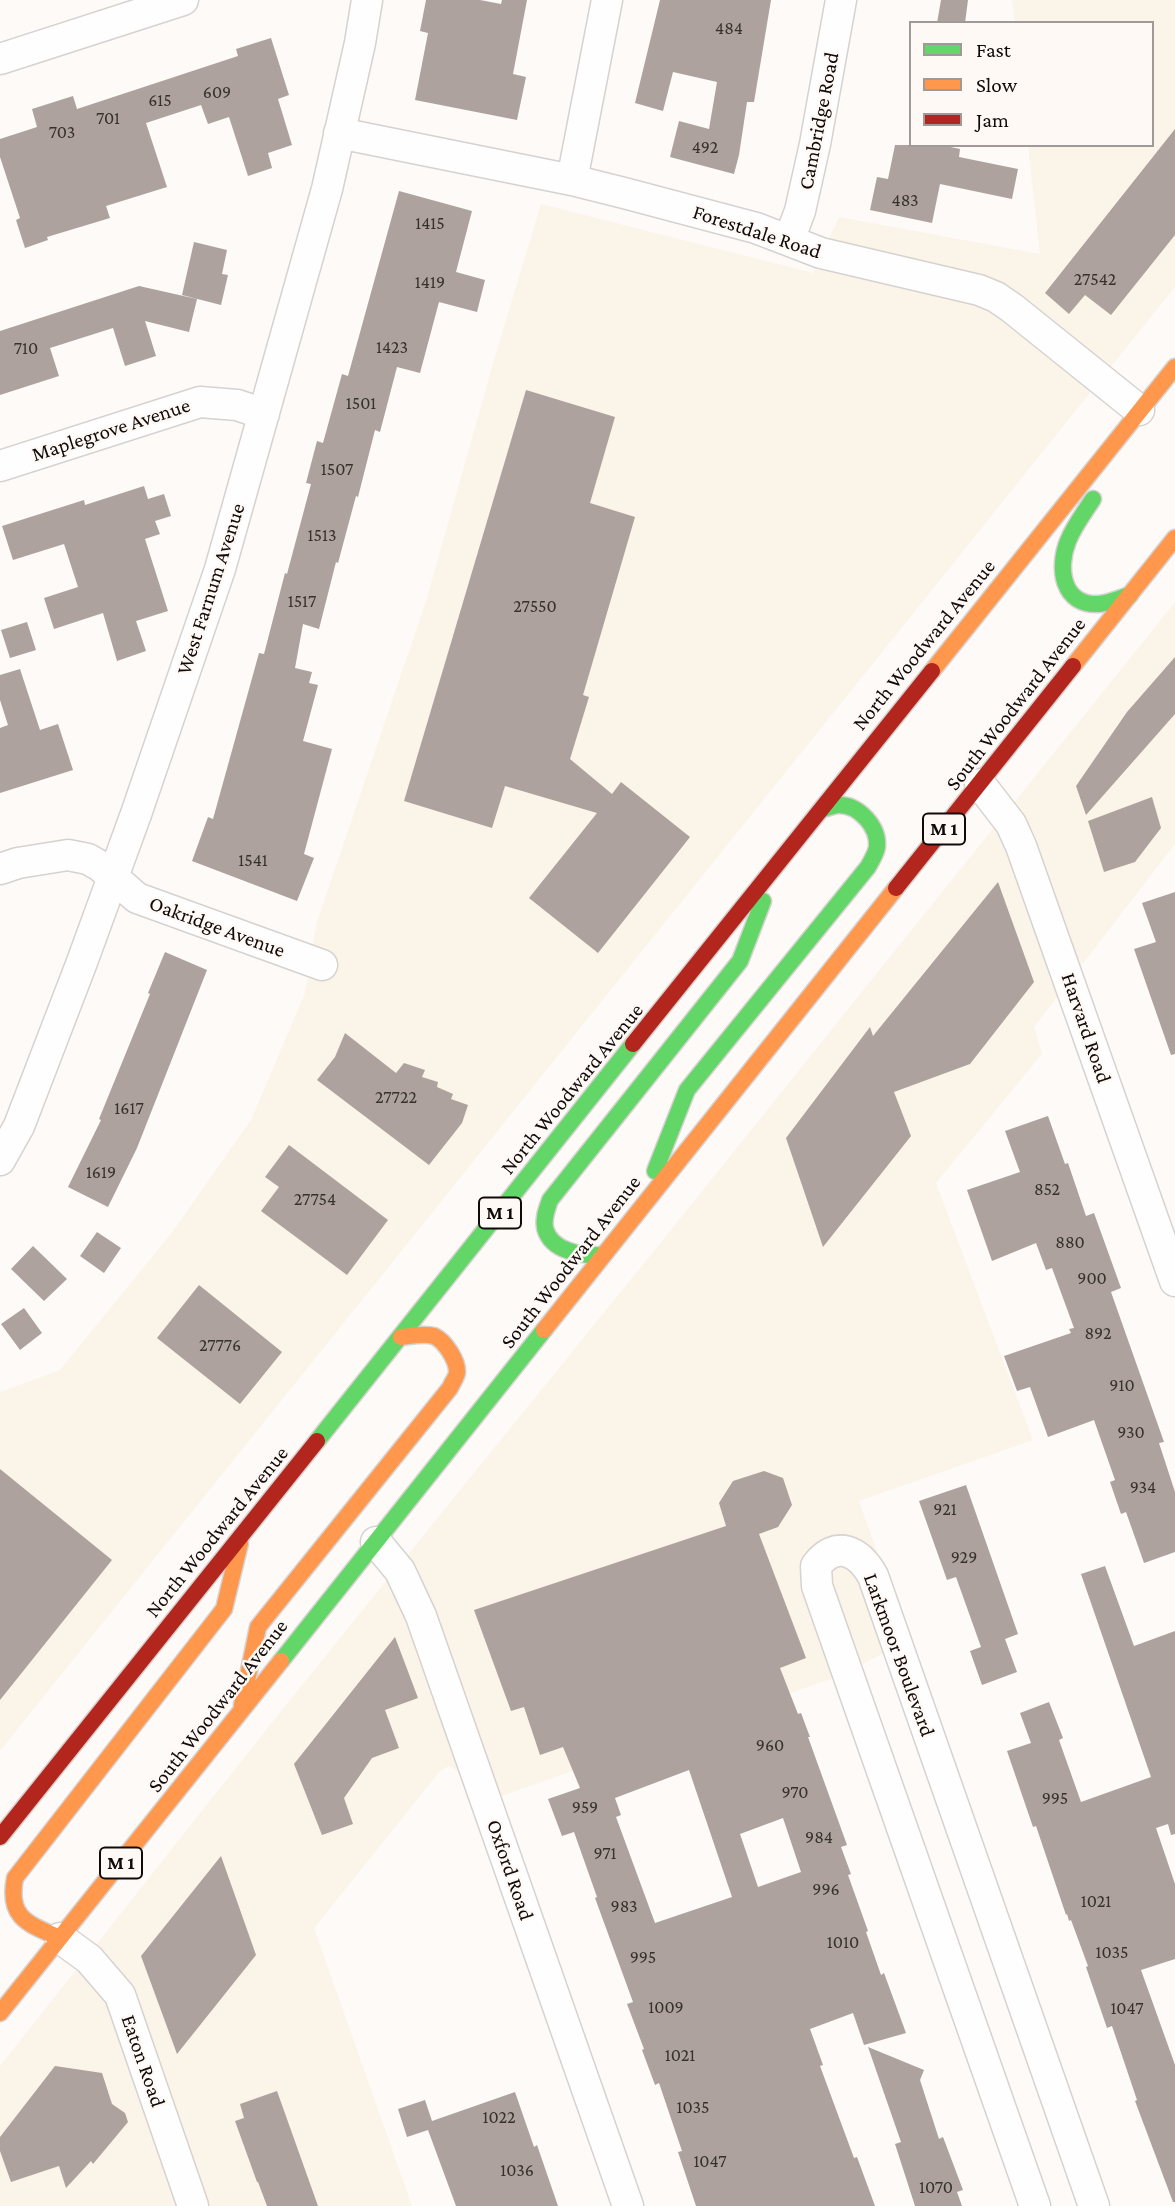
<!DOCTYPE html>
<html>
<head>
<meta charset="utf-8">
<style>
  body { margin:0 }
  #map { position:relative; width:1175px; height:2206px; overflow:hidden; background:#fdfaf8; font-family:"Crimson Pro",serif }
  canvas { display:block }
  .legend { position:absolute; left:909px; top:21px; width:245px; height:126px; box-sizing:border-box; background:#fff9f6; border:2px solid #9f9a97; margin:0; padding:9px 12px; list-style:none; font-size:21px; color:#100b09 }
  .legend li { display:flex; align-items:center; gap:14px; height:35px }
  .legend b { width:35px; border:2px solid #9f9a97 }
</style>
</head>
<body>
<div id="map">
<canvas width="1175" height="2206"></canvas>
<ul class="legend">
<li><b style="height:9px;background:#63d668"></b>Fast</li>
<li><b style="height:9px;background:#ff974d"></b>Slow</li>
<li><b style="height:9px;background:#b3261e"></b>Jam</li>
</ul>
</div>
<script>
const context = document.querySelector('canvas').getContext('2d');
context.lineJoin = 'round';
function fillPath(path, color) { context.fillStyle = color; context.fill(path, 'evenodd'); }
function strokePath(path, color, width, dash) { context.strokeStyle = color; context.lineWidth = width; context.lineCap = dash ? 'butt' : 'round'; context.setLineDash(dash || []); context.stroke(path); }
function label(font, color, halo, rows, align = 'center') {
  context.font = font + ' "Crimson Pro",serif'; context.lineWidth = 5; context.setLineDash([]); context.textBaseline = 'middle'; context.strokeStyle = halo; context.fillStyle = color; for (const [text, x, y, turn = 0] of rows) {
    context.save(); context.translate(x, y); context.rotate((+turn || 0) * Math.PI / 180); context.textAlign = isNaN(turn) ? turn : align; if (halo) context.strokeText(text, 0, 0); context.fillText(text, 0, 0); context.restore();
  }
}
const commercial = new Path2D(`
  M1012,0H1175V287L0,1751V1392L60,1370L173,1231L251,1120L305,993L316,925L427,598L494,360L541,204L813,273L839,217L1040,254L1028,145H1152V23H1015Z
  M1175,602V844L1034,1027L1042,1054L936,1183L1033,1440L859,1501L909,1641L836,1677L471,1807L458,1771L449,1766L440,1771L314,1928L412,2206H0V2066L285,1706L649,1257Z`);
const building = new Path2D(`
  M426,0H480L501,4L502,0H527L513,74L526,77L517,120L415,100L428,33L420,31Z
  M660,0H771L754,102H747L739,155L734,174L670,157L679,121L709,129L717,82L673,72L663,111L635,103Z
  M941,0H968L965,23H937Z
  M271,38L289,95L278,99L292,145L268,153L272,168L248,176L229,117L208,124L201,105L146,123L167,187L106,206L110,218L47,237L48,240L25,248L16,220L20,218L0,157V139L37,127L32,109L73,96L77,109L238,56L236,49Z
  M1175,129V235L1111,315L1085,295L1069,314L1045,293Z
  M895,145H941L960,149L959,157L1018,169L1012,199L940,184L932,223L870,210L877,177L888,179Z
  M399,191L472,211L456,272L485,280L477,312L439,302L420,373L397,367L380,432L375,430L358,497L356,496L338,563L336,562L319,629L303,624L295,668L312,672L309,683L318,685L303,741L332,749L304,854L314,858L297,901L192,861L208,817L213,819L259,653L264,654L285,573L287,574L311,484L306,483L317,441L323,443L342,374L348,376Z
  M194,242L227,250L222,274L228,275L221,305L182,295Z
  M139,286L197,299L189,332L145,321L156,356L125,366L113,328L50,348L59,376L0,395V331Z
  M526,390L615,417L590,503L635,517L583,695L589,697L570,759L612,794L621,782L690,837L598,953L529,898L597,813L505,786L492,828L404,801Z
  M144,486L148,499L164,494L171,516L155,521L160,534L145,539L168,611L136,621L146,651L117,661L103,613L54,629L44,598L78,587L64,544L13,560L2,526L84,500L85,505Z
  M27,622L36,650L10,658L1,630Z
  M1175,657V714L1086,815L1076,786L1127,712Z
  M20,669L40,730L58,724L73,770L0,793V728L8,725L0,700V675Z
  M1152,797L1161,828L1135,862L1104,872L1088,821Z
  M998,882L1034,982L970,1064L894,1092L911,1136L823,1247L786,1138L870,1027L873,1036Z
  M1175,892V1054L1171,1055L1134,949L1156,942L1142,903Z
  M165,952L207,970L137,1148L108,1207L68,1187L101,1120L99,1119L150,994L148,993Z
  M345,1033L396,1073L404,1063L425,1070L422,1077L438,1082L437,1087L453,1094L451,1099L468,1105L462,1123L429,1165L317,1080L335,1057Z
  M1048,1116L1065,1164L1068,1163L1086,1216L1094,1213L1121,1288L1111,1292L1164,1442L1159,1443L1175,1492V1552L1144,1563L1126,1512L1121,1514L1110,1482L1115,1480L1094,1420L1048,1437L1030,1387L1017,1391L1004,1356L1071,1333L1069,1329L1074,1328L1052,1268L1046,1270L1036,1243L992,1261L967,1190L1020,1172L1005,1131Z
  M289,1145L388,1220L347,1275L261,1211L279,1187L265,1177Z
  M97,1232L121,1248L104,1273L80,1256Z
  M33,1246L67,1279L44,1301L11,1269Z
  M199,1285L282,1352L240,1404L157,1338Z
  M24,1308L42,1333L20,1350L1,1324Z
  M0,1469L112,1560L0,1700Z
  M764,1471L783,1478L792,1505L778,1527L759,1534L806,1658L780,1668L798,1714L801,1713L810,1737H808L847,1845L841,1847L851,1874L848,1875L868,1931L866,1932L881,1975L884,1973L906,2033L864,2045L853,2013L810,2029L823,2065L820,2066L854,2158L857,2157L875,2206H696L678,2152L682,2151L659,2083L655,2085L642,2050L644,2049L627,2004L633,2002L595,1898L597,1897L574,1832L562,1836L548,1799L580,1788L563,1747L540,1755L524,1707L511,1711L474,1610L726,1526L719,1503L733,1481ZM689,1770L732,1897L655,1923L616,1817L621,1815L615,1798ZM783,1818L801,1872L758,1887L740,1834Z
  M966,1485L1018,1634L1005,1639L1017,1672L982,1685L970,1651L981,1647L956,1577L947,1580L919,1501Z
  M1105,1566L1134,1646L1175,1631V1834L1171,1835L1168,1824L1156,1828L1175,1884V1959L1141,1970L1175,2065V2202H1173L1135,2101L1137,2100L1112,2026L1107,2028L1086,1967L1088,1966L1071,1920L1069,1921L1067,1914L1066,1915L1036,1826L1033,1827L1007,1751L1031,1743L1020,1713L1049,1702L1063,1738L1059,1740L1081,1802L1151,1777L1081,1574Z
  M395,1637L418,1698L385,1710L399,1748L372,1758L344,1798L353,1824L322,1835L294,1764Z
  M221,1856L256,1955L177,2054L141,1956Z
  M868,2047L924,2070L920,2080L939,2139L943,2137L963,2190L957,2192L962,2206H915L895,2144L901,2142Z
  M55,2066L102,2073L112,2104L125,2113L128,2122L93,2164L91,2161L66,2188L59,2166L11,2182L0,2151V2137Z
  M277,2091L318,2206H267L258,2182H257L235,2121L244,2118L240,2104Z
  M515,2092L534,2147L537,2145L558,2206H456L428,2130L407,2137L398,2109L425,2100L432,2121Z`);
const street = new Path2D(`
  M0,59L183,0
  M339,133L572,180L624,193L756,228L821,253L979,290L996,297L1012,308L1139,410
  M572,180L607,0
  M789,240L800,211L815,144L841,0
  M0,466L200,402L237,405L264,414
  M980,784L1011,824L1021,846L1175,1281
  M0,869L18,863L68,855L88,859L100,866L137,898L322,965
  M0,1160L19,1126L82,962L136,814L220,569L327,189L360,43L367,0
  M376,1542L400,1571L421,1616L628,2206
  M60,1938L89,1959L120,1995L193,2206
  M1035,2206L817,1586L816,1566C836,1539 859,1551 873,1576L1094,2206`);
const fast = new Path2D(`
  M1093,499C1084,513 1074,526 1068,541C1057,568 1062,606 1099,604C1109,603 1120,598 1130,595
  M655,1171L687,1090L868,867C871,861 876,854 877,847C879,827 859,805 839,805C834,805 828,808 823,809
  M603,1255C583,1256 551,1252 545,1228C543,1218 547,1209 550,1200L740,961L763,901
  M317,1441L633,1044
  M281,1661L544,1330`);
const slow = new Path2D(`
  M1073,666L1175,538
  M932,671L1175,367
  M544,1330L896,888
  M242,1705L258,1627L450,1388C452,1383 456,1378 457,1373C458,1361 445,1341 434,1336C424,1333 411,1336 401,1337
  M60,1938C28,1924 7,1918 15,1878L224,1609L240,1543
  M0,2013L281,1661`);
const jam = new Path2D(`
  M896,888L1073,666
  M633,1044L932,671
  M0,1837L317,1441`);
const numberNames = [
  ["484",729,28],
  ["609",217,92],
  ["615",160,100],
  ["701",108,118],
  ["703",62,132],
  ["492",705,147],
  ["483",905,200],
  ["1415",430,223],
  ["27542",1095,279],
  ["1419",430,282],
  ["1423",392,347],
  ["710",26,348],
  ["1501",361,403],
  ["1507",337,469],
  ["1513",322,535],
  ["1517",302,601],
  ["27550",535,606],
  ["1541",253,860],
  ["27722",396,1097],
  ["1617",129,1108],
  ["1619",101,1172],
  ["852",1047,1189],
  ["27754",315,1199],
  ["880",1070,1242],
  ["900",1092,1278],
  ["892",1098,1333],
  ["27776",220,1345],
  ["910",1122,1385],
  ["930",1131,1432],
  ["934",1143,1487],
  ["921",945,1509],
  ["929",964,1557],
  ["960",770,1745],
  ["970",795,1792],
  ["995",1055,1798],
  ["959",585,1807],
  ["984",819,1837],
  ["971",605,1853],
  ["996",826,1889],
  ["1021",1096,1901],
  ["983",624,1906],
  ["1010",843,1942],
  ["1035",1112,1952],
  ["995",643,1957],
  ["1009",666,2007],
  ["1047",1127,2008],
  ["1021",680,2055],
  ["1035",693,2107],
  ["1022",499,2117],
  ["1047",710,2161],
  ["1036",517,2170],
  ["1070",936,2187]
];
const shields = [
  [944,829,42],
  [500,1213,42],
  [121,1863,42]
];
const shieldNames = [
  ["M 1",944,829],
  ["M 1",500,1213],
  ["M 1",121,1863]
];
const streetNames = [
  ["Cambridge Road",819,121,-79],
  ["Forestdale Road",757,232,18],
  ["Maplegrove Avenue",111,430,-18],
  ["West Farnum Avenue",211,589,-72],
  ["North Woodward Avenue",924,645,-51],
  ["South Woodward Avenue",1016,704,-52],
  ["Oakridge Avenue",217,927,20],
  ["Harvard Road",1086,1028,71],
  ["North Woodward Avenue",572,1089,-51],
  ["South Woodward Avenue",571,1262,-52],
  ["North Woodward Avenue",217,1532,-51],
  ["Larkmoor Boulevard",899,1655,70],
  ["South Woodward Avenue",218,1706,-52],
  ["Oxford Road",510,1870,71],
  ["Eaton Road",143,2061,71]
];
fillPath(commercial, '#fbf4e8');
fillPath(building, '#ada29d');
strokePath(street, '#d6d2d0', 33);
strokePath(fast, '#d6d2d0', 19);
strokePath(slow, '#d6d2d0', 19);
strokePath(jam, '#d6d2d0', 19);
strokePath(street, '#fffefe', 30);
strokePath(fast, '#63d668', 16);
strokePath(slow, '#ff974d', 16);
strokePath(jam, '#b3261e', 16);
label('18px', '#37312e', null, numberNames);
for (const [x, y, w] of shields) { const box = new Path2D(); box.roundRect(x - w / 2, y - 15.5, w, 31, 5); context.fillStyle = '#fff9f6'; context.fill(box); strokePath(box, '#100b09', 2); }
label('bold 19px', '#100b09', null, shieldNames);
label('21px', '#100b09', '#fff9f6', streetNames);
</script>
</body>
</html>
